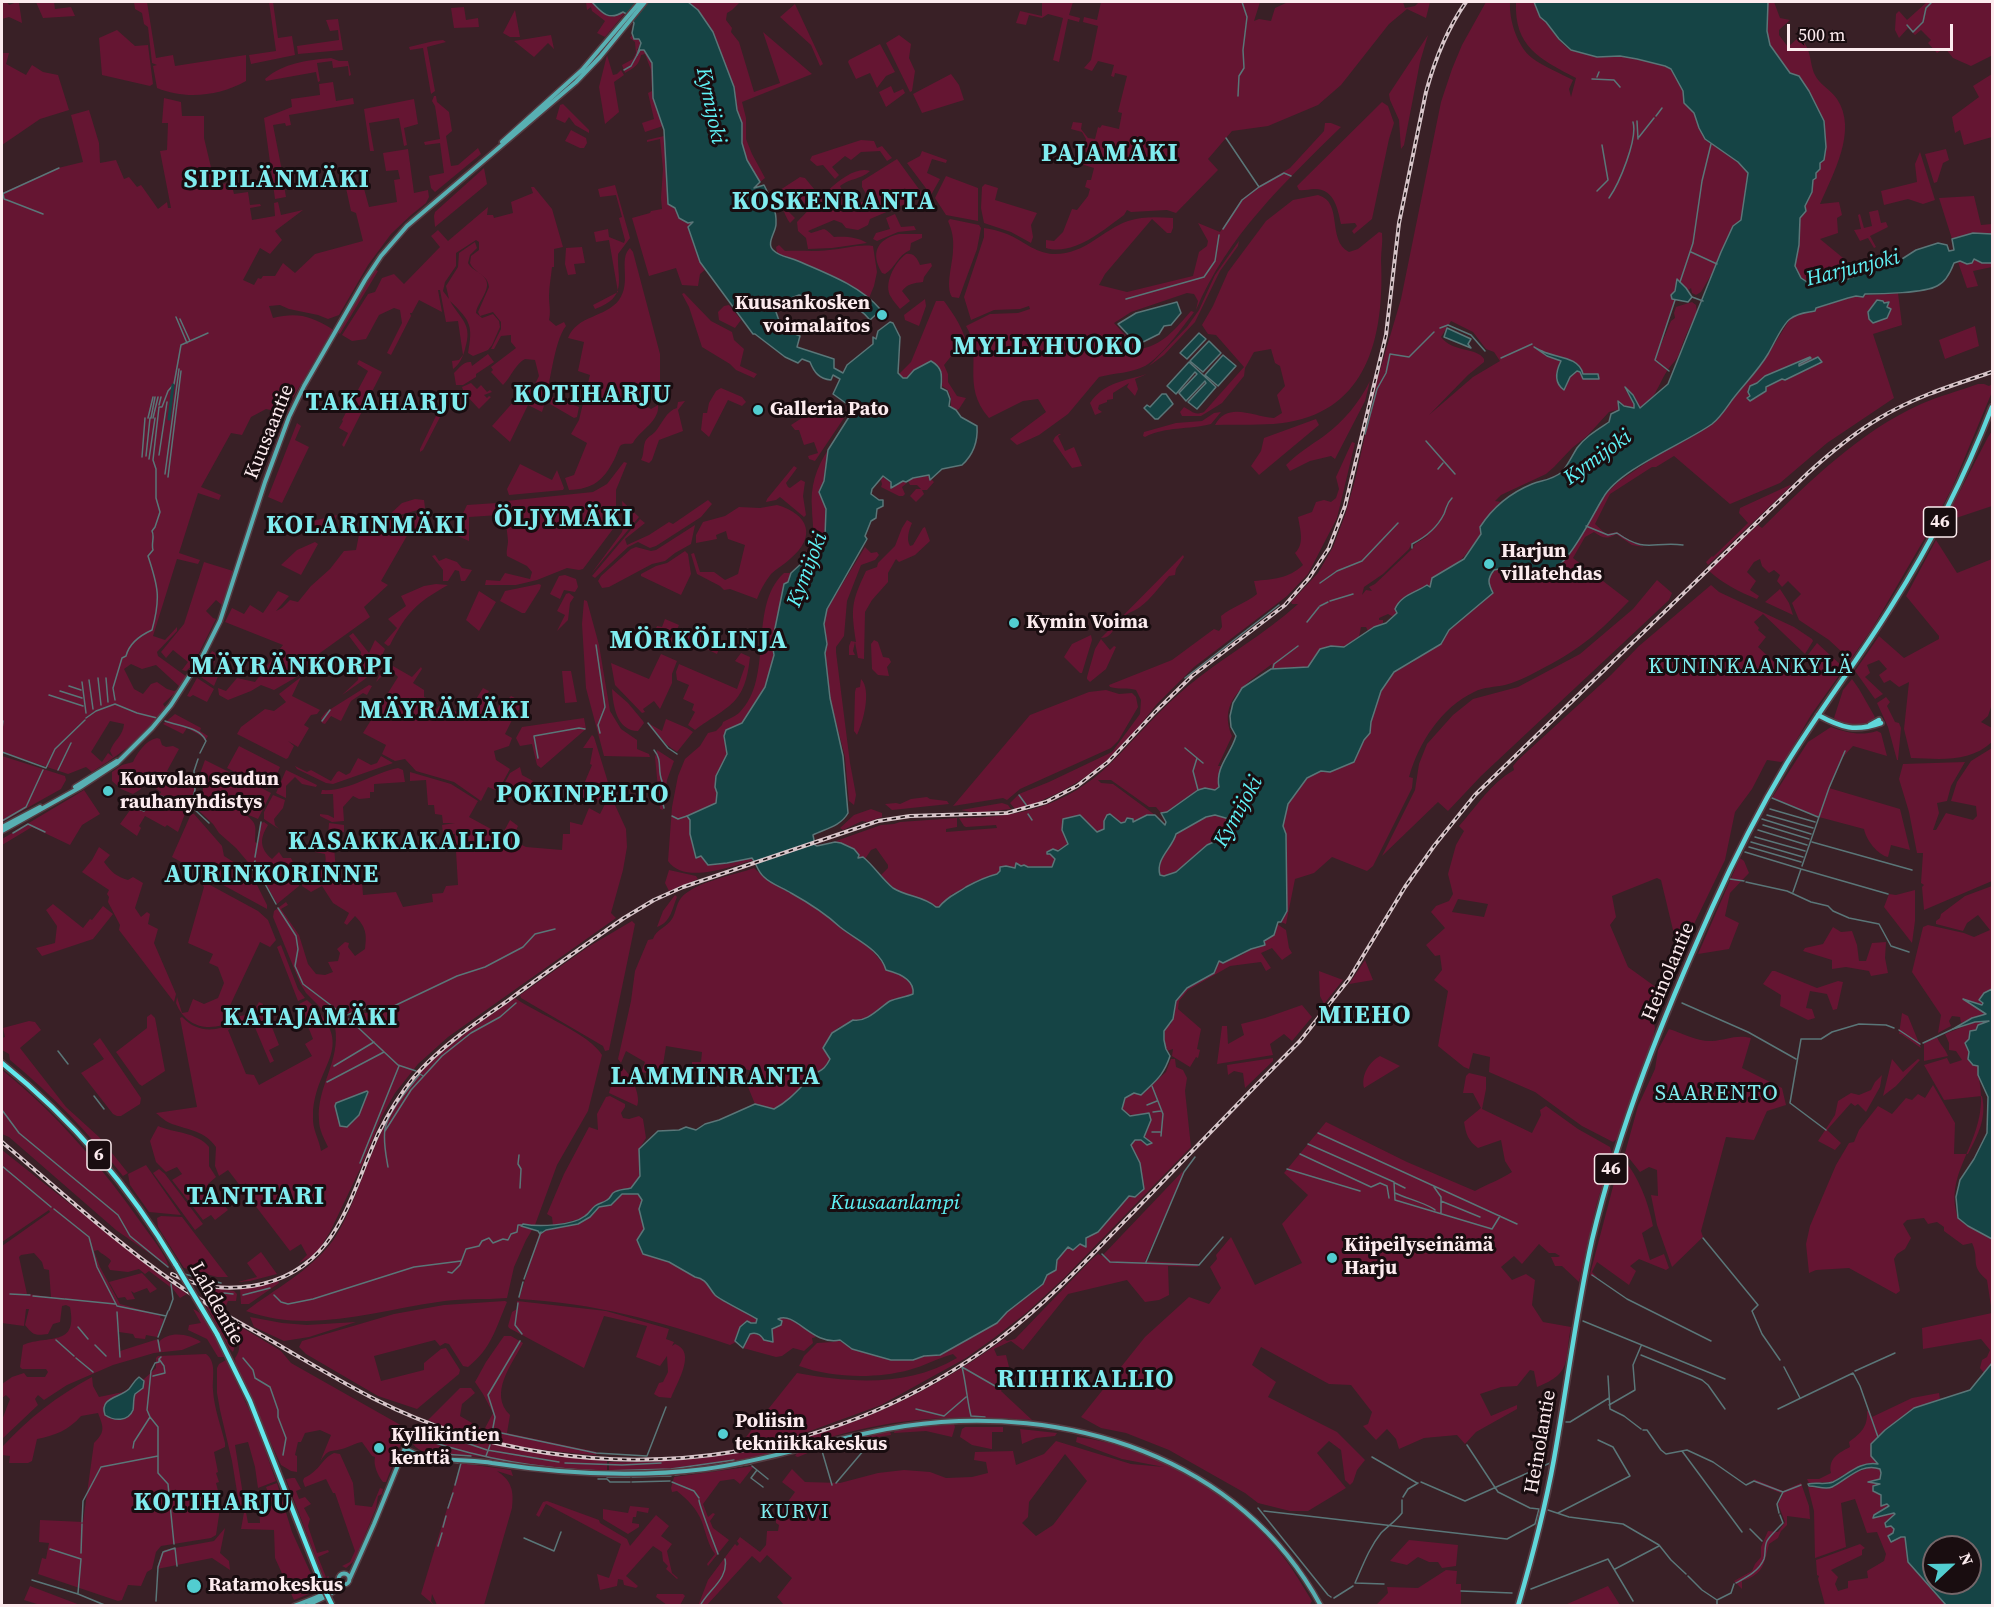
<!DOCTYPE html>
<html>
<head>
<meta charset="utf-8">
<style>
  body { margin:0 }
  #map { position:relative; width:1994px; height:1607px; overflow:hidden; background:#392026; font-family:"Source Serif 4",serif }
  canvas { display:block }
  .frame { position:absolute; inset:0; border:3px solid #fcebee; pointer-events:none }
  .north { position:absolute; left:1922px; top:1535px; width:60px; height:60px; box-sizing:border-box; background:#190d10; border:2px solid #746669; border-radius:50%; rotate:68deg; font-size:16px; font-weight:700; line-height:24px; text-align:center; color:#fcebee }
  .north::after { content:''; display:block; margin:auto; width:21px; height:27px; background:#52cdd0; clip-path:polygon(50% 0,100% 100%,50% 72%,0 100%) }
  .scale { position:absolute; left:1787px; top:24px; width:166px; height:27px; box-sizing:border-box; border:3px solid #fcebee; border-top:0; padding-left:8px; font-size:18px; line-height:21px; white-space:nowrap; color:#fcebee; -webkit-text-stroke:4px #190d10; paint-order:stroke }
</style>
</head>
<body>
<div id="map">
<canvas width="1994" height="1607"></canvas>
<div class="frame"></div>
<div class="north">N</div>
<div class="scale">500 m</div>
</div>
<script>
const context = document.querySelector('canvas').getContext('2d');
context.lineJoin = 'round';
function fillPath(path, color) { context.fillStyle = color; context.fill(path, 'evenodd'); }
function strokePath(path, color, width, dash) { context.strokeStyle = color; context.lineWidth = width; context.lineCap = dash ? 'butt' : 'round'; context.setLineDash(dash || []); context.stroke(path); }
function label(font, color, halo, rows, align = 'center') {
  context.font = font + ' "Source Serif 4",serif'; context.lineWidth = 6; context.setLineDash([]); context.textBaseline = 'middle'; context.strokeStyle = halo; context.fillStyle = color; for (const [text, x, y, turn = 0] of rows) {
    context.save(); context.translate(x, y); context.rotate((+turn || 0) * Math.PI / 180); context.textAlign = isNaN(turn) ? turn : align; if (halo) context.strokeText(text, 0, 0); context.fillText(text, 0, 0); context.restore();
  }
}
const green = new Path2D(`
  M2,2H7L9,5L17,2H32L19,3L22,23L9,17L2,19Z
  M36,2H54L55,9L71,7L75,16L43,18Z
  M134,2H147L156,58L173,55L175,66L246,55V81C219,96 186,100 157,88L153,66L157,65L152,63L148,27L144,24L142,13L135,9Z
  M269,2H273L278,38L292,36L295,55L251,64L249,55L276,51Z
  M586,2H592L612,17L621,12L625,13L605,37L597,33L605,21L592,11L591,7L587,10Z
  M688,2H740L732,10L727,13L726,20L732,28L731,32L739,42L754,92L780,83L763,32L812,74L742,102L746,118V139L752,154L765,178L760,182L747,160L742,143V123L737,110L734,87L713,32Z
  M1042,2H1073L1069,15L1080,18L1079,22L1068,19L1059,62L1053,60L1063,18L1048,14L1042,18L1029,15L1026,25L1016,23L1020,11L1042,16Z
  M1101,2H1260L1254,21L1259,19L1271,21L1275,8L1288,2H1403L1405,8L1415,6L1419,2H1430L1426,18L1407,9L1389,24L1341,85L1318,105L1268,126L1232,131L1208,159L1218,170L1176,213L1167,210L1131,212L1127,210L1124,215C1102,231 1074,256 1046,248V240L1054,241L1063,232L1072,209L1077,210L1088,196L1090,189L1085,187L1087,180H1091L1094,168L1081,164L1082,160L1092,164L1094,157L1092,154L1083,151L1086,139L1082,132L1071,129L1073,122L1082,123L1081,129L1088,138L1095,139L1098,127L1100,128L1102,125L1119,129L1122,113L1118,112L1127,76L1115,73L1114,77L1111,76L1114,65L1098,61L1092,71L1084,68L1091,60L1098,26L1083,22L1084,17L1097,20Z
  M1486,2H1510C1509,20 1517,46 1532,58C1544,67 1560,73 1573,80L1569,89L1571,97L1576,78C1540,59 1514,47 1516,2H1534C1537,13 1542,16 1548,25C1554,34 1561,44 1570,50C1575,52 1583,53 1589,54C1615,58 1649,55 1672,70L1748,168L1749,181L1747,214L1668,384L1695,318C1688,328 1684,340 1680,351C1678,360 1671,364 1667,371C1658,385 1655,401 1639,408L1633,395L1627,388L1625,389L1634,404V408L1624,406L1618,400L1620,409L1609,412L1587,436L1572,448L1554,467L1546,474L1501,495L1495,501L1501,502L1480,527L1481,534C1467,553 1458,568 1435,576L1431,586L1427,585L1423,588L1397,611L1394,617L1388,614L1379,618V620H1383V623L1368,631L1366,627H1361L1359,637L1344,647L1331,646L1320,649L1308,667L1271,669L1272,664C1247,683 1217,700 1232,736L1218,766H1221L1219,787L1215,790H1198L1167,812L1161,813L1156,807H1149L1111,780H1098L1101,783L1113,784L1155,815L1136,822L1121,823L1110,814L1104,821V829L1100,832L1094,831L1088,823L1062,830L1068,844L1050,854L1055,859L1052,867L1021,866L1016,864L1015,869L1006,866L997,874L971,883L966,888L952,894L939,907H936C925,897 909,897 895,889C890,885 886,880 881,875L888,868V865L876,848L871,850L865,859L858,857L857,854L854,852L822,846L881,825L894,824L900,822L957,818V827L946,829V832L997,828L996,825L966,827L964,826L959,818C1019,818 1066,806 1110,764C1136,738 1160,709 1188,686C1223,657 1264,635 1298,604H1292L1291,602L1318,573L1333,547L1345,515L1355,480L1378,377L1401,299L1441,102L1452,69L1462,45ZM1714,270L1697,315L1696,305L1692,302L1676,307L1674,313L1675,318L1671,321L1659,349L1675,301L1691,288L1692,293L1696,295L1701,292ZM1451,321L1473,332L1486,349L1494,352L1500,361L1473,377L1429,415L1468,375L1484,362V359C1477,347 1453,353 1441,337ZM1430,535L1415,544L1412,549L1375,584L1369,587L1372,591L1366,590L1362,595L1364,587L1383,574L1409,549L1412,543Z
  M1768,2H1774L1780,18L1790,20L1779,30V35L1788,47L1798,38C1812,45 1809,63 1815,75C1819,84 1831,90 1837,99C1858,130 1833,174 1820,204L1839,202L1842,215L1837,218L1838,233L1820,239L1854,267L1867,271L1845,280L1836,279L1813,283L1807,282L1801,278L1795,266L1800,218L1806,211L1805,206L1812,192L1813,180L1820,163L1824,160L1826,147L1824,121L1809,91L1799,76L1790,73L1770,45L1767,31Z
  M1927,2L1992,3V63L1991,56L1971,66L1953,58L1945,48L1937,53L1928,43L1931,40L1921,30L1915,35L1908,28L1899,38L1895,30L1896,14L1899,11L1907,20Z
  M795,4L823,64L820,66L811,45L780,17Z
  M464,7L466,20L478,18L479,27L454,28L451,8Z
  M515,10L520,37H510L503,33Z
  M338,19L343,50L298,54L297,46L339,40L338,30L330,31L326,20Z
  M117,30L135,46L148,45L153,84L150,86L102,75L99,38Z
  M551,35L554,49L548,43L534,57L514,41Z
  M632,35L634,39H639L641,43L637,50H644L652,63L653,98L663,126L645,132L642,123L654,119L648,93L652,91L651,70L645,54L641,55C639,66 633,68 625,73L622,65L633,59L636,53L635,42L630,38Z
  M899,35L911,44L909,58L915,71L912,91L910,92L886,43Z
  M1428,35L1420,62L1404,145L1401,149L1399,120L1390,100L1389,94Z
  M434,41L443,40L446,42L427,47L435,91L431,94L423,48L410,50L409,47Z
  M880,44L895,72L886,76L877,88L870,73L856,79L848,62L849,60Z
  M2,53H9L6,64L26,75L32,65L43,72L58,75L69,110L40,119L2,145Z
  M607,55L613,75L617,74L621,70L624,75L614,82L619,112L605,124L599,87Z
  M331,58L339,61H348L351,75L349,76L348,66L333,68L332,61L317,63L320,81L318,82L316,72L266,81L265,79C283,63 308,60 331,58Z
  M951,74L959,85L964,100L922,113L913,94Z
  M1992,74V137L1964,145L1960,130L1955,133L1952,117L1979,97L1973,86Z
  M333,82L336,101L353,98L354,104L289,115L291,125L286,126L285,123L273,125L282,171L294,170L282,173L286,197L275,199L264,118L292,107L291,99L320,95L319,84Z
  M891,86L894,93L903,89L905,93L886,107L879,92Z
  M434,96H436L437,102L449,112L452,131L446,136L451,166L458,165L478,148L481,154L435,192L431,188L429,176L444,173L440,143L425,145L424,142L440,139L435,106L432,101Z
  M164,98L181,102L182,116H204V138L214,180L219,185L231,182L234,194L248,192L250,205L260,204L261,206L250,208L252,220L275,216L274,203L278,202L281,215L303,210L275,231L282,240L270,254L260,248L243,280L254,285L258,278L261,279L263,276H275L283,263L295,273L315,254L363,241L356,213L351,211L346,188L363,185L369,207L397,202L394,180L400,179L398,170L386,171L383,153L408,149L414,193L428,190L429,197L426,203L411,215L391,234L368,265L339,315L328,319L318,315L289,309L280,305L269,306L273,318C297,312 311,316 332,329V331L294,396L287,412L285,413L266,409L251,417L242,435L231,433L201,487L221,495L219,500L198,493L179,553L200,560L198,564L177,559L153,636L165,640L177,627V631L157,652L158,656L187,677L180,687L156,665L142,669L131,664L124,669L134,689L143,694L151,684L157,682L167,689L174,691L179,689L163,704L165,707C141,740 123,752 92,772L86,767L68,774L2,752V193L58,168L83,162L71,115L89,110L99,143L100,163L116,160L124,179L129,177L137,187L141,185L158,209L167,202L168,208H171L160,151L167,150L168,123H162ZM110,721L124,724C123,736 114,740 110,751L113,757L108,753L102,762L91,752Z
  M414,99L418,124L404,128L407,145L404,146L399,118L369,123L374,151H370L364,109Z
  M1382,102L1388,106L1394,123L1389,139L1372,219L1354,234L1352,231L1357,226L1355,223L1341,224C1338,209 1334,188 1314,189C1309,189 1304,191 1299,190L1297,186Z
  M563,104L589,130V133L575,125L569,117L565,123L556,119L560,105Z
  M1325,123H1331L1341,127C1285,182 1227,236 1196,310L1198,301L1194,294L1187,293L1131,312L1114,323L1138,349C1162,347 1176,328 1191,311L1194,312C1182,328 1162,356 1145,366C1132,373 1114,373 1099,377L1068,414L1039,435L1017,445L1010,439L1046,412L1038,399L1023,401L989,418C960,385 984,356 966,326L990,314L1018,313L1030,309L1029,306L1020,309L994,310L971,320L964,297L984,237V228C992,229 999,231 1007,234C1022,240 1035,253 1053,254C1085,255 1102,230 1128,221C1143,216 1158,217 1173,218V228L1171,233H1167L1152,219L1105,274L1099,285L1127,292L1193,276L1199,252L1207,246L1208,241L1198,223L1220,232L1241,200L1259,186L1290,168L1324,131Z
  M571,130L586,138L587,143L584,148H580L565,141Z
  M664,136C665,162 669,194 679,218L693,221V223L688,227L700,262L706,269L700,274L698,286L682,285L676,268L649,276L632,218L650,213L651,211L662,209L661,198L663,169L660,139L647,142V140Z
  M861,140L874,141L877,148L882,146L892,158L887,161L880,151L861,152L851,160L845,156L832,167L839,175L835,179L823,165L817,166L810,160L812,156Z
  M1946,149L1949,160L1943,163L1937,182L1934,183L1925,154Z
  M922,151L947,160L946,163L932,159L927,173L940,179L931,195L907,163L920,156Z
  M1920,152L1935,200L1923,204L1908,199L1884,205L1881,191L1917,182L1915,164Z
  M897,159L924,196L870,219L868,225L858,230L846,228L842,223L834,220L808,231L811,233C827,229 822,226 834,237C845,236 858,237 867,243L832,248L808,249L806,238L798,231L797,222C813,207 847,163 870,171C860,180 850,178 840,186L842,190L838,195C849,206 855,206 869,199L862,187V181Z
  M484,168L487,184L435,227L434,216L435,212Z
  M946,176L978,188V221L946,215L935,198Z
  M800,177L805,178L819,195L807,206L797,195L784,207L795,218L790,223C784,215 779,199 780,190Z
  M985,184L998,188L995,200L1037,213L1031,225L1033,237L1031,243L1011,232L984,223L981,208L982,187Z
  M615,185L630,238L618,254C617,281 628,297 595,309L593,305L618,292L609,240L596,242L594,232L608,229L609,237L624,243L625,240L619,218L622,217L616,195L600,197L598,189Z
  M531,187H534L552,209L563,247L554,249V267H552C551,277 549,287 549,296C549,305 551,311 549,320L556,326L564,322L566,326C553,342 550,391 542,412L528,405L510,442L492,426L523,391L534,386L539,376L535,360L525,359C516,363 511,377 503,385L491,372L493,370L491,367L516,348L511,342V335L501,336L494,349H491L501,329V322L493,312L480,316L478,312L489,287C488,274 475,274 470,263L471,256L479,250V242L476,240L456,253V266L445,282L443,291L449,299L446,286L458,267L459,253L475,242L477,248L470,255L468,263C472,271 482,272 486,280C491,290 477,303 476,313L482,318L493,314L499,321L500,327L492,345L488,350L473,356L468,353C473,326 471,321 450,301C461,320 473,324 465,349C463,357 459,365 453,369L452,361L459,360L463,355L458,321L446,322L440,290H438L442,312L419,300L412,313H410L411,316L391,355L387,353L402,323L400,310L394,308L379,315L366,339L352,341L342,335L368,294L375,292L382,278L394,274L404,284L440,247L431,236L438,230L448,241L488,207L487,215H493L494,218L513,213L511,202L533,193Z
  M1318,195C1344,202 1326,240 1349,252L1358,249L1379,232L1382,233C1383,242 1381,251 1381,260C1384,325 1373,399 1302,419C1274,427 1243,424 1215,425C1228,401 1253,417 1274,418L1282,413L1277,395L1285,386L1280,366L1275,363L1271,349L1254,352L1245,368L1244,376L1222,403L1201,416H1182L1180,412L1184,407C1192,411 1194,416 1204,412L1244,367L1216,335L1208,334L1202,325L1213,306L1228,272L1266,221L1293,200Z
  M1974,196L1981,225L1992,224V234L1963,236L1952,239L1939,198Z
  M1878,210L1881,223L1886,222L1888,227L1870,236L1876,247L1874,248L1868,238L1860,241L1854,230L1861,229L1858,215L1860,214L1864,228L1872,226L1869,212Z
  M895,214L901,227L914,226L916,230L898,232L877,241L873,239L876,233L890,229L886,218Z
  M950,219L979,225L981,228L977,249L959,298L952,297C945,286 953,263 953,250C954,239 952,230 948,221Z
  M899,234H922V238L911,243L910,250C897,256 896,267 885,274L882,273C870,253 877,239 899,234Z
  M1239,241L1238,246L1220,271L1195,322L1164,355L1149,366L1187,327L1199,310L1215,275Z
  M779,245L785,251C800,250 814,252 829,250C844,249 858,244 873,246L877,272L874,286L869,298C848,282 822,272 799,262C791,258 784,258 777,253L776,247Z
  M582,247L585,263L574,264L576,274L568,275L565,264L566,248Z
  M630,248L633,252L660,354V384L651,394L646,406L651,409L658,405C660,421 640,430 633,443C629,445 624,442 620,446C618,450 616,456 614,460C603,481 593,489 569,490L565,478L574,475L587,443L571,434L579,420L585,395L587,394L586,391L590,375L578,371L584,342L568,338C577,315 605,318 619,300C632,282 618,259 630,248Z
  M906,254C914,253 917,258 920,265L931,263L932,266L924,277L923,282C914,283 907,284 902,291L910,301L900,309C897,305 893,301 891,297C883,285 894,263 906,254Z
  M1974,259L1982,263H1992V267L1973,271L1978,286L1967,288L1958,262Z
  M374,269L378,271L340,334L337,332Z
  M684,293L711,321L732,332L734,340L744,349L740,366L757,374L754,378L736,370L730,364L702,347L689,307L682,294Z
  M1898,293L1902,325L1873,334L1894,398L1827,443L1780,483L1730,504L1674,456L1656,467H1652L1610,494L1595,524L1606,534L1617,532L1632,542L1644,547L1632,545L1616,534C1607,540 1602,538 1594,532L1585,537L1573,558L1629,601C1602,629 1586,645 1551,664C1537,671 1521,681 1505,685C1495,687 1484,687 1474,692C1441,708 1419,742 1409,777L1413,778L1412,788L1373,866L1367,871L1332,857L1314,873L1295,879L1286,924L1281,922L1287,911L1286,834L1282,826L1288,804L1307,778L1321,771L1330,772L1354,762L1364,740L1370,733L1371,722L1381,691L1394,672L1413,662L1449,630L1488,584C1489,570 1506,561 1519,569C1522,571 1526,576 1530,580L1547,575L1561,564L1582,535L1604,496L1618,482L1662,452L1712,424L1762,364L1790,319L1799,313L1815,312L1816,308L1856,296ZM1810,357L1811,358L1798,365L1799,366L1818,357L1820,364L1785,379H1782L1766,388V391L1755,399L1750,396V387L1757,383L1765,376Z
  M925,299L926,306L919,326L905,320L904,315Z
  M936,301H944C954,315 965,330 967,348L957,349L944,365L948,374V382L957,396L966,398L959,409L957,410L951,407V398L948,390L942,386C943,374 942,368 931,361L914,370L909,377L903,378L899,374L911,362Z
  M729,305L741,320L735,328L719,320L718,312L724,306Z
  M1975,326L1979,346L1945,359L1939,340Z
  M488,354L494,362L476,374V377L463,385H456L454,373C459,368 464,361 471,362L472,366Z
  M359,360L382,372L344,447L342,445L348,433L339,428L343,421L342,420L368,371L357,364Z
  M1147,374L1135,379L1138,389L1135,396L1127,387L1129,383L1113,393V399L1107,400V402L1099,405L1098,409L1102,412L1095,415L1090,403C1104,382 1125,381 1147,374Z
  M1370,381L1365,401L1335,459L1331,456L1310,461L1290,471L1286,465C1297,454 1311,445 1324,436C1344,421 1359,403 1370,381Z
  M471,383L477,389L481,385L487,392L490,390L492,392L484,395L487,398L489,396L491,397L479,409L464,393L462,387Z
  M1978,384H1984L1989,386L1992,384V392L1952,488L1933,524L1873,627L1849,662L1843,653L1829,640L1799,620L1792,603L1801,594L1788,581L1782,587L1777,581L1780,575L1774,570L1769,573L1762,566L1760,559L1754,562L1747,572L1756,581L1750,590L1759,596L1757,599C1739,592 1724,584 1709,571L1758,525L1762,528C1810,481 1859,432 1921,404C1939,396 1959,391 1978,384Z
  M721,388L742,397L746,402L742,406L728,400L709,437L701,430L703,413H707L709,403L716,391Z
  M448,391H451L452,394L423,450L420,452V449Z
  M552,397L579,407L577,417L574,418L550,404Z
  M685,401L678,410L683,431L659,440L652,460L649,463L641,460C644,455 643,448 645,442C647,437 652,435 655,432C662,424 666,411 677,408L678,402Z
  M822,405L844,418L815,461L809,459L808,456L818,453L814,442L804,445L799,430H795L791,425Z
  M1221,412L1211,424C1189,430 1166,426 1145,437L1143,436L1144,432L1176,423L1202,421L1214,413Z
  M1316,419L1319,425L1259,475L1251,466L1261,451L1264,438Z
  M297,423L301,426L295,440L309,447L282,503L268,497Z
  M1992,431V506L1944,522L1988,437Z
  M1059,434H1061L1058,436L1065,451L1074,447L1082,466L1072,468L1053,441L1055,437Z
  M1352,442L1355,443L1337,518L1308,574L1287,596L1194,667L1157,704L1136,730L1105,762L1081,780L1060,792L1034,804L1015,809L1010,803L1019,794L1049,782L1112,752L1140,714L1141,700L1136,690C1127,687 1119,690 1110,687L1109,685L1172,660L1214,629L1219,631L1222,627L1221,616C1232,607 1246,603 1257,594L1254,581C1273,579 1288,579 1303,565L1295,553C1305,544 1300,529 1298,517L1312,512L1316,502L1324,500L1331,502L1336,498L1339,489L1336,477Z
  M828,450C829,459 824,468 824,478C823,502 835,556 802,563C803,553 812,547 813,537C814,528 812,518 812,509C810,487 816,468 828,450Z
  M624,462L627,463L616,490V519L613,529L583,569L579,570L567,568L537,580L516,585H485L486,580L500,581L505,573L530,579L532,572L527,566L507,556C506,550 508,546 508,541C507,528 504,513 506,501L593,492L607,484Z
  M520,464L552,480L557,470L564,488L563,490L509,495L507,489Z
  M794,466L797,468L786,483L788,487L790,488L801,480L805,482L803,496L806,515L804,517L780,497L776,500L766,502L767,499Z
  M928,476L934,482L927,490H922L924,494L916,502L910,496L916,489H921L917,485H910L908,481L913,478Z
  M883,477L890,482L891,489L903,481L907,483L902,487L905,494L903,496H899L881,487L882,484L881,480Z
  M1790,485L1791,486L1708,565L1706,562L1712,556L1713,557L1748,523L1739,513L1740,508Z
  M415,499L424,500L425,508L389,518L387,517L402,503Z
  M708,500L712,504L701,517L656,546L650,548L638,542L628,547L595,578L592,576L640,519L645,523L625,539L627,545L649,535L669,522L673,524Z
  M622,501L639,517L591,574L622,532L624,524Z
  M497,503L499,515L469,517V541L453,534L467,505Z
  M777,505C809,514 817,537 790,559C784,565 777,568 771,574C765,582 760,590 757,599L730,589L724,590L720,586L697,574L691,554L694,553L700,572H714L725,580L738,574L745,545L728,539L726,531L716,535L717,539L696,543V535L703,522L725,516L739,507L760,508Z
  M423,512L422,518L426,520L421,531L412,527L381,581L388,585L364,607L370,617L313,658L300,675L274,690L261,685L251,691L228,700L219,695L218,688L226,691L237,678L255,682L283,645L225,622L232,608L244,614L250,605L263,613L278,591L289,596L276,611L282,608L290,600L298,602L311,586L330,569L344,551L356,550L359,535L373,530L385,520Z
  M337,515L331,531L318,535L313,521Z
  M907,520L912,523C909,530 906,539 910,546L913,545L923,528L925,527L930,541L915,555L899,562L896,559L888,573V582L872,600L865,612L864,659L858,658L855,642L853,651L855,655H849V646L851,641L856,642C851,608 851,603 866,571L877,567L878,563L895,546L902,528Z
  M695,525L691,544L675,553L665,561L652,564L609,587L602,588L598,581L601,576L631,549L636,547L651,551L656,550Z
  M1936,540L1957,573L1992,559V704L1988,716L1981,722L1992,728V742C1969,763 1940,759 1911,758L1904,729L1909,682L1899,687L1890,680L1884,683L1879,675L1887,669L1879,660L1867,665L1870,673L1865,677L1883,694L1875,699L1855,671L1879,636L1904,658L1939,639V636L1906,596Z
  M315,542L318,544L301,575L281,565L297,550Z
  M865,547L871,553L877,552L879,555L875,560L861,565L847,601L844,636L836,647V652L850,763L856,795L854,805L849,801L845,757L830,698L825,653L827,644L824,624L827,609Z
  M685,551L688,554L691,574L681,595L641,576V574L656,566L667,563Z
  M435,555L439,561L446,558L457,562L462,568L472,570L465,581H461L459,571L455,570L448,581H443V570L432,556Z
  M1183,555L1184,557L1176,569L1175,575L1169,576C1160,586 1151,599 1140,607C1133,612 1126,613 1120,620C1114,627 1112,638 1101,638Z
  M204,562L233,571L223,606L216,600L206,611L213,618L216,619L193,665L186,671L182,670L188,662L173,650L166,658L161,652L184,624Z
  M784,573H791L772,643L774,655L765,687L742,723L731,727L725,745L727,754L715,780L717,793L716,803L693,815L690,814V834L695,857L701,856L708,865L732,863L750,857L754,860C733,866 684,885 668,861L672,807L678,776L685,759L700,746L708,733L716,731L722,725L723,722C728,719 734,717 739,713C775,678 747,607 784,573Z
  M565,575L576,579L578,587L575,592L564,590L560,599L550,594L559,576Z
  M1657,580L1672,593L1669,600L1481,776L1448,811L1438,802L1382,856L1415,790L1419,764L1427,744L1453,715L1473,699L1518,687L1580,654L1633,609Z
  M436,584L448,585C416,603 407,612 390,645L388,646L384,643L397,628L388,619L406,606L401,596L424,586Z
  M539,584L541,585L540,589L525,613H522L500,601L505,591Z
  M1711,585L1719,592L1794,627L1812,639L1813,641L1805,654L1763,614L1754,622L1759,628L1758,630L1766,637L1758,647L1784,671L1793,662L1807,675L1817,665L1807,656L1817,643L1843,667V670L1811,715L1785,760L1781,762L1767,760L1752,789L1735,812L1725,860L1679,955L1661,880L1657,878L1612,896L1616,917L1610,925L1628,967L1664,993L1653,1019L1655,1028L1652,1044L1622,1123L1618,1138L1613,1142L1582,1126L1535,1092L1489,1072L1490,1057L1473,1053L1469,1069L1464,1067L1438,1046L1448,991L1434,980L1442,970L1440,955L1435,956L1426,945L1445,928L1431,912L1436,906L1449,901L1453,894L1448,874L1456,845L1464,831L1459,826C1477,806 1490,784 1514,770L1513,766L1518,760L1611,675L1639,646ZM1458,899L1488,904L1484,917L1452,912Z
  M1780,589L1789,603L1793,615L1765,602Z
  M479,591L496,602L479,631L466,620Z
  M569,593L574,597L570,603L568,620L557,631L565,615L557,611L566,594Z
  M584,600L587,601L599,645L610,711L621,729L637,740V749L649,754L650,757L604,756L586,688L582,624Z
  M665,619L679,625L670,645L652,637L657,626L662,627Z
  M687,629L721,644L717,654L683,638Z
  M353,633L369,653L375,640L385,649L376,668L365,679L342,695L358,680L361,652L349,636Z
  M1091,635L1092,640L1082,673H1080L1064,657L1072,644Z
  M1101,639L1110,650L1114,646L1116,647L1106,669L1090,682L1087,679V677L1095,649Z
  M874,640L878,642L883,657L889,658L891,662L887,667L889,676L878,675L872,669L871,644Z
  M212,651L217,654L212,670L219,674L214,686L198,675Z
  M741,653L750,657C745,705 729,705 695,730L688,725L695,712L692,710L694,704L683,699L689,685L677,680L676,672L679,664L737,689L745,666L735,661Z
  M661,654L677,661L672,674V683L660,709L654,701L643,709L645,712L642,713L615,685L611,663L649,679Z
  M386,662L412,677L421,667L422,669L413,683L424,690V697L438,703L433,710L435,711L439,706L464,714L467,709H470L483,688L489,691L484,701L498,708L503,698H509L511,696L523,702L522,708L516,712L505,734L512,738L509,746L494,751L496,760L510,769L498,791L488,787L481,801L454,782L416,771L405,759L395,761L382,754L386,745L363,733L398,677L391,670H388L376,682Z
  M562,671H571L577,702L565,703Z
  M301,677L292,696L320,710L317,714L311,715L304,725L309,728L298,747L288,741L294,746L288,758L286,759L237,734L241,727L265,709L274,711L286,702L279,694Z
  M197,678L214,689L207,702L193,695L190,697L187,696Z
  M861,679C872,690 863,723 857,735L854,731L855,692L856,688L860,687Z
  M1852,679L1859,689L1875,717C1864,730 1846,727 1834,718L1843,690Z
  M369,685L372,686L367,695L363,693L351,701L341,721L331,716L325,724L322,723L321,718L326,712Z
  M612,689L628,703L643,721L644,723L638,731C617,731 613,706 612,689Z
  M1106,690L1119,694L1132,693L1136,697L1138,707L1118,741L1111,748L1020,789L1007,800L1003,798L953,806L1030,715L1089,692Z
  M1886,697L1890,702L1887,706L1895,722L1899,723L1901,728L1898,760H1897L1888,727L1877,703Z
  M175,714L201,728L200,731L208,736L205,741L203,737L187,728L183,734L163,724Z
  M584,718L586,729L541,768L537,765L532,744L520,746L516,738L522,727Z
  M666,719L687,728L693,732L677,752L667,745L648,723L662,731Z
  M1831,727C1848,733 1860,736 1877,731L1881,733L1887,756L1853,746L1843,757L1829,788L1900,809L1910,850L1891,845L1888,857C1878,855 1866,840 1864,829L1819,817L1772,798L1808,742Z
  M592,735L594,737L615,805L626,829L627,847L623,870L611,913L616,918L448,1037L418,1064L395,1093L382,1116L362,1165L330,1232L320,1248L311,1257L299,1263L307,1255L301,1244L290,1251L228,1170L219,1176L215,1166L216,1147C205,1131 189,1130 172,1124C166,1122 161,1117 156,1113L197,1107L180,1018L182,1017C199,1034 215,1031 237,1023L238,1025L228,1030L246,1074L254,1075L259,1085L312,1056L305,1044L313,1039L299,1004L307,1000C360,1048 315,1062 313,1115C312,1130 319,1138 321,1151L328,1147C324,1138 319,1130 319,1120C316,1088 341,1061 335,1027L361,1013H377L391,1007L360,1009L332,1019L306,993L300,983L273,917L274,911L286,902L288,905L281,909L299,935L308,964L316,974L325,975L333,972L328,962L338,961L340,953L337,949L345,942L349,943L348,947L355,956L365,949C367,934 366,927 355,916L347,925L344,923L349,913L333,903L322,886L311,892L302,886L304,878L309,879C320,873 328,867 325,854L315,852L314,847L327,850L329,823L344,825V832L338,833L339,843L335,844L334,847L337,883L362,881L363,895L396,892L403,907L433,902L432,894L443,893L446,886L458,885L455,834H443L442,825L455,823H443L442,815L435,814L434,805H428L426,780L410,781V772L451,784L478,801L469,817L502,835L510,820L518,826L512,840L526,847L562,850L563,834H570V822L582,825L589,808L600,814L605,804L593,797L590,802L579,796L592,765L590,764L593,748H583Z
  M157,738L160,739L162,745L166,747L173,746L179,749L167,771L187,781L194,780L196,793L187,808L159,796L161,792L150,784L141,772L137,774L141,781V789L133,794L121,789L112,781V772L122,765L133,762C137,753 146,740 157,738Z
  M239,746L280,767L274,781L267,789L227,768Z
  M1992,748V881L1924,910L1922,887L1924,885L1921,883L1923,853H1917L1909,812L1899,779L1903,764L1965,762L1951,786L1947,801L1937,803L1939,813L1933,830H1936L1946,813L1973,820L1977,816L1976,806L1951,801L1957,782L1971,761Z
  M657,750L674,761L667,780L663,810L660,809L655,757Z
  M2,756L65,776L66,780L61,789L2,822Z
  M381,756L393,763L333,784L326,783L297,769L295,766L307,772L311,770L331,781L337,772L339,771L346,775L350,773L358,758L371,765L377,763Z
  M205,760L229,772L232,778L236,780L238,776L271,793L258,819L244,813C257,824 256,824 255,842L258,844L261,823L264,822L268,825C260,838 259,848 272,859L279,852L283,858H291L296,869L305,864L299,886L277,904L264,881L236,848L219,833L213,824L195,807L203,790L201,771Z
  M520,767L522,775L533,781L529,789L518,783L508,802L497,797L510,773Z
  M398,768L403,770L405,782L374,784V792H370V798L359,799L353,796L343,807L344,821L332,822L320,816V814L328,815L334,818L333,794H321L322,790C348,792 373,773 398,768Z
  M286,770L317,785L316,787L302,784L295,777L286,786V798L276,793Z
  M84,790L100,814L82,825L70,845L32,827L2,845V839Z
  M150,795L186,811L178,832L167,825L165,827L145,816L139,826L141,828L137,836L120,824L133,806Z
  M273,795L285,800L283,808L274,819L275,825L279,829L264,819V812Z
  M927,797L930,799L947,801L949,804L892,810L885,804L896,803L900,804L911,799Z
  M1002,803L1008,805L1011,809L975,813L961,810Z
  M871,809L882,813V817L867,822L862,821L843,830L840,828L854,815Z
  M191,814H194L222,846L224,856L251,873L267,905V909L172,857Z
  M1215,815L1229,819L1231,828L1225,837L1207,845L1176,872L1164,876L1160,875C1156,862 1170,841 1180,832C1188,824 1204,817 1215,815Z
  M99,847L110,855L104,862C111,872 117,877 128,880L133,877L143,883L135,908L141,917L147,912L150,914L148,924L158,929L154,943L176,994L174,1002L119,930L120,925L108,902L109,897L107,894L109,890L82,872L92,860Z
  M1740,858L1744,861L1749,873L1730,893L1725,916L1739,923L1729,949L1698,954Z
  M754,868L766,879L816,908L824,915L829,916L840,926L865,942L889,971C898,972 909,979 914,987L912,994L891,1001L888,1005H883L869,1017L839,1027L832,1033L823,1048L830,1059C823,1073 819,1069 810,1078C798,1091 790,1100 774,1109L755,1104L748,1087H754L762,1077L760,1072L744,1069L743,1081L738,1084L734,1076L708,1085L709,1073H702L701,1070H692V1062H701L702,1052L666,1046L662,1071L652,1074L641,1072L645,1062L626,1051L621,1063L618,1059L631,1001L635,971L648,940L653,939C656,929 666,928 672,919C676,913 676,904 681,898C694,882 735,875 754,868Z
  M669,870L696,876L698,879L669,891L665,883Z
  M199,879L258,911L268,920L276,940L270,947L260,942L225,1016L236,1020C212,1032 187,1030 176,1003L177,997L182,1013L188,1012L193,999L204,1004L218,998L224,983L218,967L209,963L213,954L188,943L204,887Z
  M1992,886V1016L1972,1018L1961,1023L1960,1017L1952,1016L1949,1021L1951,1026L1938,1033L1941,1015L1912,972L1923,927L1928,925L1964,933L1974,937L1990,930L1978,915L1967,923L1963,931L1936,924V921L1940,918L1941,914L1965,896Z
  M1915,890V921L1912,943L1884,907L1889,894L1896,895Z
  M675,895L677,897C672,909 671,922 657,927L663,911Z
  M53,904L83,928L90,919L92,920L103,906L113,914L93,939L42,956L36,948L55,943L57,926L46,910Z
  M632,921L635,924L632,939L609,1050L605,1051L603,1046L521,998L520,995L588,947Z
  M1277,924L1286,930L1289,948L1292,953L1282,960L1272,948L1261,953L1271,968L1266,971L1261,962L1230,966L1188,990L1179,1001L1178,1009L1201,1029L1197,1049L1200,1050L1198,1058L1196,1057L1190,1067L1172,1056L1173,1049L1167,1051L1164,1041L1165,1027L1171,1024L1176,1001L1187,988L1201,981L1219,961L1242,955L1251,949L1264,945V941L1274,935Z
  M1833,927L1841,932L1852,931L1857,945L1859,961H1866L1872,943L1886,942L1885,958L1888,973L1871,976L1869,971L1846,967L1832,969V960L1803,951L1805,948L1823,944Z
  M281,945L298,989L305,998L298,1001L277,947Z
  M1365,960L1373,980L1349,984Z
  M1319,971L1343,980L1324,1004L1320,996Z
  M1772,971H1775L1817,988L1838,981L1843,982L1837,1009L1833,1010L1827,994L1810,991L1806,1008L1812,1009L1815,1018L1808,1020L1780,1006L1781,995L1763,984Z
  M515,998C536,1013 590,1034 602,1055L588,1111L557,1165L535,1225L526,1240L514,1267L507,1298C484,1300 461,1298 438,1302C374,1311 310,1334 246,1311C275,1289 313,1269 334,1239C345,1222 352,1204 359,1186C371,1156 382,1126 400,1099C428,1056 474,1027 515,998Z
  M259,1002L263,1004L266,1013L279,1009L280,1011L268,1017L279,1045L269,1050L274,1061L270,1063L251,1018L240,1022V1016L252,1014Z
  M1302,1005L1312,1017L1292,1041L1284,1034L1270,1044L1273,1055L1217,1064L1222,1026H1227L1228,1044L1244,1035L1241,1024L1265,1018Z
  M1902,1013L1908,1016L1921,1048L1901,1034H1899Z
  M151,1014L155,1018L165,1071L142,1086L139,1084L116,1052L147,1028V1017Z
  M1988,1020L1992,1021L1978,1075C1994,1138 1941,1168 1958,1218L1968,1226L1992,1239V1363L1984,1373L1980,1368L1982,1360L1987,1357L1990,1350L1981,1339L1923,1349L1922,1328L1992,1313L1987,1280C1969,1265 1980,1260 1972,1243L1963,1245L1944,1231V1227L1937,1222L1928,1224L1924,1218L1907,1220L1903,1224L1911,1238L1905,1249L1897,1254L1894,1259L1900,1291L1896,1294L1849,1268L1816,1270L1809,1273L1806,1244L1810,1226L1836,1165L1849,1143L1854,1142L1859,1130L1878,1106L1892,1114L1906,1098L1912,1100L1918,1094L1925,1098L1933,1085L1955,1123L1954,1154H1968C1978,1135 1987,1118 1982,1096L1944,1100L1924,1065L1947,1058L1950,1064L1962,1060L1956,1051L1949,1050V1043L1945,1034L1975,1022Z
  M29,1021L35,1022L41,1030L20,1048L66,1107L99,1137L128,1173L123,1176C89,1133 52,1095 10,1060L9,1054L2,1050V1038L5,1037L3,1028Z
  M1669,1029C1682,1033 1698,1042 1712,1041C1726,1040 1736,1034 1751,1038L1742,1068L1782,1088L1786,1105L1767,1111L1754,1140L1726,1137L1701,1231L1703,1237L1672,1267L1657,1225L1651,1195L1658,1196L1657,1170L1649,1167L1640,1172L1625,1153L1638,1106L1655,1069L1658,1050Z
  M1937,1037C1940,1045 1945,1048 1948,1056L1924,1061V1042Z
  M100,1038L141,1098L140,1104L121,1116H117L113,1114L81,1073L104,1059L93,1044Z
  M1380,1056L1400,1066L1364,1088C1361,1075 1369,1062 1380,1056Z
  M1273,1058V1061L1245,1088L1243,1073L1234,1071L1228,1075L1227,1065Z
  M1171,1059H1175L1176,1067L1183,1070L1187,1078L1185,1091L1191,1147L1064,1278L1026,1313L994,1338L966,1358L881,1405L791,1438C782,1440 769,1444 760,1440V1444L738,1447L797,1373C851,1383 908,1387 957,1358L953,1354C938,1358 924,1366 909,1370C875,1379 832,1378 799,1366L804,1356L817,1343L833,1342L838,1340L858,1351L891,1360H913L924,1356L940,1355L997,1323L1007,1312L1043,1284L1047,1275L1053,1272C1059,1256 1067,1239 1087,1246L1086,1238L1098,1232L1126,1199L1140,1163L1132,1149V1143C1138,1137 1142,1143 1149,1143L1144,1137L1149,1114C1140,1117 1128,1116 1122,1109L1125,1098L1135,1093L1141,1095L1166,1072Z
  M1892,1059L1903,1072L1918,1059L1920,1060L1896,1086L1883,1096Z
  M617,1065C629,1067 642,1096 637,1106L609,1093Z
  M2,1070C56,1113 103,1168 142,1224C151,1237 165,1253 169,1267L116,1230L9,1137L2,1134Z
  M1469,1073L1486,1077V1089L1482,1109L1532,1133L1541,1115L1540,1110L1546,1106L1578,1129L1610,1147L1612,1153L1596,1206L1579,1282L1562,1266H1555L1551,1257H1558L1560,1256L1555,1253H1549L1539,1244L1522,1264L1514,1256L1501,1267L1512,1280L1526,1274L1535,1280L1532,1305L1543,1322L1571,1327C1564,1359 1574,1373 1537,1387L1534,1371L1530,1370L1517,1386L1501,1387L1480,1394L1491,1416L1517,1405V1409L1476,1432L1465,1444L1457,1435L1424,1438L1399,1449L1396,1439L1387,1429L1376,1440L1363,1426L1368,1424L1372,1412L1351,1385L1329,1384L1261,1347L1252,1365L1276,1382L1268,1397L1337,1432L1365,1460L1357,1470L1353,1482L1350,1485L1345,1480L1341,1450L1329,1441L1317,1453L1346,1488L1308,1511H1290L1258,1503L1245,1493L1169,1450L1126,1433L1101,1428L1081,1417L1145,1337L1189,1297L1209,1304L1221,1288L1210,1267L1217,1259L1216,1255L1231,1237L1255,1285L1302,1263L1282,1224L1308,1195L1284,1173L1326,1122L1407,1162L1475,1191C1487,1184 1500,1180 1512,1172L1505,1161L1501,1140L1478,1148C1468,1141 1466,1134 1464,1122L1481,1108L1473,1093H1463L1466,1076Z
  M1882,1075L1880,1087L1866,1112L1858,1104L1855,1106L1851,1103L1827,1130L1841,1143L1835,1150L1818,1141L1835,1115L1838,1101L1851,1093L1859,1095L1871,1090L1875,1082Z
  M610,1096L625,1104V1107L621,1113L623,1118L629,1119L639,1116L643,1119L646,1138L639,1149L640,1177L631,1188L621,1189L608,1200L598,1204L583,1218L553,1226L552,1217L547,1214L564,1174L589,1127L598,1130L597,1114L606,1097Z
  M158,1126C174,1133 197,1132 209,1147V1166L216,1177L208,1184L228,1210L215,1220L211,1215L203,1220L172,1180L182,1174L177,1167L166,1172L156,1162L150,1141Z
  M2,1150L166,1280L187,1294L180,1298L173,1289L149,1271L145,1274L139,1269L128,1272L110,1270L108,1266L111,1261C108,1256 102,1255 98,1250L94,1251L100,1267L120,1304L161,1315L160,1318L164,1319L157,1337L146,1335L145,1339L135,1338L133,1334L119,1332L120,1351L158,1339V1343C169,1330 189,1334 201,1342L182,1350L154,1353L113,1365L67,1385L44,1400L38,1395L35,1399L38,1405L2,1439V1420L10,1399L6,1395L2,1398V1384L12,1377L24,1373L27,1377H45L48,1372L46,1369H22L20,1367L23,1345L28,1343C55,1336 77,1344 70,1307L66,1305L62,1306L60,1322L53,1324L48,1334C35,1336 33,1335 25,1325L29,1309H26L24,1326L2,1323V1246L50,1212L49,1210L2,1242ZM34,1253L42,1262L44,1269L49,1270L51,1297L27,1294L19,1257L21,1255Z
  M1623,1158C1639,1178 1648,1201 1653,1226L1642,1233L1650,1260L1664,1254L1669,1268L1666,1270L1639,1259L1630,1266L1636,1271L1629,1285L1597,1262L1592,1272L1597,1277L1591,1276L1590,1274L1620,1160Z
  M146,1165L181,1215L149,1212L130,1185L128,1174Z
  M159,1169L165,1174L203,1224L195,1230L153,1173Z
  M1182,1172L1184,1173L1145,1261L1197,1264L1198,1267L1168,1266L1169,1295L1159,1300L1145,1302L1127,1280L1068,1294L1023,1350L1011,1341L994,1349L997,1356L1006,1355L1009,1367L1007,1370L1012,1374L1001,1391L1032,1420C981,1417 933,1416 882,1425C848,1431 814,1442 780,1451C725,1464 666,1474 609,1471V1462C754,1465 887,1426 1004,1339L1007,1341L1015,1339L1091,1260L1098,1254L1102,1256Z
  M622,1194L640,1195L642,1204L639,1209L644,1229L638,1238L645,1255L669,1262L694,1277C707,1278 708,1287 715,1295C721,1301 748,1313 757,1319V1323L746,1321C741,1327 734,1335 736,1342L730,1345C659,1321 594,1303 519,1299L539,1234L546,1230L578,1224L590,1217L599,1207L611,1205Z
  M161,1216L182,1217L228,1277H217L184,1268L158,1227L157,1218Z
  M261,1252L277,1274L250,1281L238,1282L257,1277L247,1263Z
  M142,1273L157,1289L150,1293L147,1288L134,1293L131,1291L135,1299L127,1300L125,1297L118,1298L109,1282Z
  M278,1280L279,1283L249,1304H241L240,1289Z
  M199,1286L234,1291L237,1294L236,1301H228L226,1306C216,1301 203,1297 199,1286Z
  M505,1301L507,1302C496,1328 491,1349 468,1367L463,1366L449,1344L445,1343L440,1346L435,1340L374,1356L381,1381L424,1370V1363L441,1349L446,1348L460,1370L459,1374L417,1409L378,1396L306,1354L299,1347L302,1341L394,1314L444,1305Z
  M517,1301L606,1311L669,1329L666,1339L674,1342L672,1346L675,1344C697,1352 677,1382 671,1398L659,1397L654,1394L659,1383L663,1382L668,1372L667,1356L660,1366L636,1357L647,1326L604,1316L584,1368L509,1328L508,1326L512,1312L517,1309Z
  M205,1304L232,1321C231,1332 238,1342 233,1352L230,1349Z
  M193,1309C210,1316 216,1341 225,1357H218L207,1339L188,1330L189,1325L201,1323Z
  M250,1317L282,1323L307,1325L356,1322L309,1337L284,1341L254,1327Z
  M780,1317L794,1320L816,1337L812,1338L813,1343L804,1351L793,1348L782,1356L776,1357L743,1348L750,1333H754L771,1342L772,1329Z
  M236,1324L281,1351L291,1363L404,1427L405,1433L386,1482H383C378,1476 373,1465 375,1457L372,1456L362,1442C355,1443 349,1447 342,1449C329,1452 328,1449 320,1462L331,1435L320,1430L305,1433L301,1442H298L295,1455L297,1456V1472L291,1471L281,1465L236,1367L235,1358C244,1347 236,1336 236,1324Z
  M504,1336H511L523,1343C512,1364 488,1394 510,1415L507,1433L597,1452L596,1455C541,1451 478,1443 428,1420L460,1388H471L475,1393L462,1404L460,1416L484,1430L493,1413L483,1394L475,1382L486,1362Z
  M206,1354C217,1362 212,1378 213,1390C214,1408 221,1426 225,1443V1447L214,1452L218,1472L216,1473L219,1482L216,1483L221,1502L216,1535L211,1538L161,1546L156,1552L152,1569L147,1572L141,1586L128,1585L122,1600L118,1601L38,1574L42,1558L46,1559L49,1543L39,1542L40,1520L83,1522L94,1443C105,1432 104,1428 98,1413L81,1416C69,1430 54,1436 37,1439L32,1461L28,1463H9L10,1456L2,1455V1447C29,1418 57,1396 92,1377L93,1386L99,1397L123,1392L144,1379L156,1368V1358L158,1356Z
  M226,1360L256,1425L276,1481L258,1488L255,1467L248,1442L235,1445L244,1501L240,1510L232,1461L220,1410L217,1393V1368L219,1364Z
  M1939,1393L1940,1399L1931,1402L1934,1583L1981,1605H1825L1818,1579L1819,1576L1817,1575L1816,1560L1860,1544L1865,1548L1862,1550V1555L1831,1570L1838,1577L1835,1584L1838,1591L1848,1588V1581L1868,1578L1867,1571L1884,1561L1886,1554L1877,1532L1867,1533L1855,1499L1841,1503L1846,1547L1815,1558L1814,1511L1808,1487L1828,1488L1848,1475L1878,1465L1873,1463L1843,1475L1832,1482L1809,1483L1807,1479H1819L1831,1473C1828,1459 1838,1453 1850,1447L1849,1442C1861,1433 1868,1427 1867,1411L1869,1410L1872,1417L1912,1398Z
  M425,1423C441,1430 458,1434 474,1439C518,1451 561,1458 607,1461V1471C572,1470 536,1468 501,1462C495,1461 489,1458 483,1457C465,1455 424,1460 413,1444Z
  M954,1424L955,1427L952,1437L926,1431L894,1433L895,1430Z
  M965,1427H1003V1432H992V1449H991L972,1445L960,1437L962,1429Z
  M1020,1429L1057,1433L1055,1436L1036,1438L1022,1444Z
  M890,1431L891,1435C859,1440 827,1444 798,1457L795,1456L797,1453L804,1450Z
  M1077,1437C1152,1446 1228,1490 1276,1548C1290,1564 1301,1583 1312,1601L1309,1606L784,1605L777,1597L792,1578L767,1555L760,1563L752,1556L707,1605L698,1606L708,1580L735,1544L737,1546L739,1544L737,1541L740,1537L760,1552L766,1545L767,1531H778L779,1525L776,1523V1518L795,1492L782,1482L792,1469L805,1482L840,1483L878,1473L904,1470L930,1472L946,1478L972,1477L988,1473L986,1462L974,1460L975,1452L1013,1451L1016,1465L1044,1454L1056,1441L1131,1464L1164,1467L1122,1459L1076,1442ZM1065,1454L1087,1481L1053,1525L1036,1536L1022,1523L1028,1517L1029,1502Z
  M334,1453L340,1454L353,1483L355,1505L372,1507L380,1488L383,1489L382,1494L378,1496L376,1508L358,1552L353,1562L346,1568L342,1566L350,1562L355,1551L335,1493H333L326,1479L305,1487L303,1481L304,1478C321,1470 321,1459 334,1453Z
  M461,1463L511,1470L513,1476L497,1471C512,1481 514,1491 512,1508L484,1605H437L432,1594L431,1601L434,1605L421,1594Z
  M754,1466L740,1484L734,1479L720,1481L703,1504L708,1517L713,1513L715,1514L710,1521L713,1528L729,1540L708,1566L707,1564L715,1554C708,1545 706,1533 702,1522C697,1509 688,1500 677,1491L672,1492L671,1488L674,1477Z
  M292,1478H295L301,1489L296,1491L299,1499L305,1497L311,1504L304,1508L310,1519L308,1526L317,1553L328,1550L329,1552L318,1557L326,1577L329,1576L327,1582L324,1579L286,1479Z
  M1754,1479L1783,1491L1801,1483L1809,1506L1810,1519L1787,1516V1525L1781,1531L1778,1538L1769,1544C1764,1564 1764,1574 1742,1581V1589L1734,1581L1752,1571L1755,1564L1761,1557V1547L1768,1531L1778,1532L1785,1522L1778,1504L1783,1494L1756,1483Z
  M277,1483L292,1532L317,1587L314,1592L294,1600L275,1558L274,1530L241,1529L245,1507L248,1523H260L259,1506H273L266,1487Z
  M547,1501L599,1520L600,1523L627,1539L630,1546L656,1515L669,1526L661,1536L672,1544L667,1551L672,1573L678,1578L677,1579L666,1569L668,1566L663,1561L662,1552L653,1546L626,1576L638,1586L636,1588L624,1585L623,1580L618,1579L617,1586L600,1590L597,1574L609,1578L621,1544L546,1504L539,1517L536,1515L543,1502Z
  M630,1506L649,1508L648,1513L637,1511L636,1517H633L632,1523L639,1524V1527L628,1534L603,1519V1509L628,1513Z
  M225,1528L220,1553L229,1561L230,1570L212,1558L157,1569L161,1554L164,1550L214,1541Z
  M1409,1540L1458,1545L1456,1566L1442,1568L1438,1562H1429L1418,1557L1407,1565L1390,1561Z
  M1446,1570L1457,1571L1456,1584H1461V1604L1467,1605H1376L1388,1593L1387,1587L1418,1588Z
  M30,1586L80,1605H40L24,1600Z
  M1608,1586L1620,1605H1565Z
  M657,1594H683L685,1596L680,1605H667L656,1597Z`);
const water = new Path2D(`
  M592,2H688L698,10L713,32L734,87L737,110L742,123V143L747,160L760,182L754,188L764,185C770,197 777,210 776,224C776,232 766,243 773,250C780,257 789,257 798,261C826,273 861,286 881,310L870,320C848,294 828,301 799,295C789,298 781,303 776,312L782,329L800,336L797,347L834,359V368L843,373L847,365L873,344V337L876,339L878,331L890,322L893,323L900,337L898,373L903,378H907L914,370L931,361C943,368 942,375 941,388L947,391L950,399L949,406L956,410L961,417L977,426C978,441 973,455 962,465L942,469L930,480L929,475L913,478L906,482L903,481L891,488V482L883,476L872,489L871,494L879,500H883V506L877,509L876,518L871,521L865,536L867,539L827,609L824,624L827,644L825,653L830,698L843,756L848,813C841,826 825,829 813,835L815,845L817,846L835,842L841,843L854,849L859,855L858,858L863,857C874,866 882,879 893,888C907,897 924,896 936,907H939C949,895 955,895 966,887C977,881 985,877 997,874L1000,871V867L1006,866L1015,868L1016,863L1021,866L1024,865L1028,867H1052L1055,859L1050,854H1047V852L1053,849L1058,851L1068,844L1062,830L1063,819L1080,815L1097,832L1104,829V821L1107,815L1110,814L1121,823L1125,822L1127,818L1133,819V822L1147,815H1155L1165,825L1166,822L1161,813L1167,812L1198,790L1205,788L1215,790L1219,787C1215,767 1231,754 1236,736L1231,727L1230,716L1233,703L1242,688L1271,669L1308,667L1320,649L1331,646L1344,647L1374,627L1386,623L1397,613L1395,609C1401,595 1415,593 1427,585L1430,587L1432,578L1464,559L1481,534L1480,527C1493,507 1510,493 1532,484C1543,480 1552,480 1562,472C1568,465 1572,456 1577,448C1585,437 1597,430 1609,422L1611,414L1619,410L1618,401L1624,406L1634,408V404L1625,387L1633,395L1640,408L1668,384L1721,252L1733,226L1741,220L1748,173L1738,162L1705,139L1699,128L1694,113L1684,103L1683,91L1671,69L1665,66L1637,59L1620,56L1597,57L1571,50L1559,39L1546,22L1540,17L1534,2H1768L1767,31L1770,45L1790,73L1799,76L1809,91L1824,121L1826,147L1824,160L1820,163V169L1816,173V178L1813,180L1812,192L1805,206L1806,211L1800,218L1799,245L1795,266L1801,278L1807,282L1845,280L1881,266H1891L1916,250L1938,243L1947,245L1949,251L1954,250L1952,239L1973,233L1992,234V263H1982L1974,259L1972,263L1967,264L1960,261L1954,263C1951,271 1946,282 1937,286C1925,293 1880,294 1865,294L1863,297L1856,296L1848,298L1816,308L1815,311C1805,313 1798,313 1790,319C1782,325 1774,344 1768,354C1758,371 1743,385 1732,400C1727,407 1720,418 1712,424C1684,444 1619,469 1603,498C1587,524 1565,578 1530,580C1516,566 1513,565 1494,570C1487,579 1488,583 1493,593L1449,630L1441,644L1394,672L1381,691L1371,722L1370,733L1364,740L1354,762L1330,772L1321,771L1307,778L1288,804L1283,826L1286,834L1287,911L1281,922H1278L1274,935L1264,941L1265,945L1251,949L1223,963L1219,961L1214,973L1187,988L1176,1001L1173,1019L1164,1031V1040L1166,1049L1170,1056C1163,1077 1155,1081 1141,1095L1134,1093L1125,1098L1122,1109L1130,1116L1149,1113L1151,1120L1144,1137L1152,1143L1147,1145L1141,1140H1135L1131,1145L1140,1163L1144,1189L1135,1197L1129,1196L1098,1232L1086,1238V1247L1080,1244L1073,1250L1068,1247L1057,1260L1056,1270L1047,1275L1043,1284L1007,1312L997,1323L940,1355L924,1356L913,1360H891L852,1349L840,1340C812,1346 796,1311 778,1319L782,1321L781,1325L772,1329L773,1342L764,1340C761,1335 756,1332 750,1334L743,1348L735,1341L740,1327L747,1321L751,1323H756L757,1319C749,1314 720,1300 715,1295C708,1287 707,1279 695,1277L669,1262L643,1254L637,1240L644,1229L639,1209L642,1200L638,1194H622L611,1205L599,1207L590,1217L578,1224L546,1230L540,1234L538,1231L521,1226L523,1224C538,1227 572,1226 585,1216C589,1214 591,1209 595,1206C599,1203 603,1203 607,1200C610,1199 611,1195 613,1193C619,1189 624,1190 631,1188L640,1176L639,1149L658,1131L679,1130L686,1127L696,1130L705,1124L719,1120L755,1104L774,1109C789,1101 798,1090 810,1078C819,1069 823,1073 830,1059L823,1048L832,1033L853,1020C867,1023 880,1007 890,1001C897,998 906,997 913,994C915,979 898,973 886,970C880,949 856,940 840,927C826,914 809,903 791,893C783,888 771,884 764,877C757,871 757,864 752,858L727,863L708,865L701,856L696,858L690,834V820L687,816L716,803L717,793L715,787L716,776L727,754L724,736L726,730L742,723L765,687L774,655L772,643L784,584L788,582L791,573L803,562L812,558L819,549L825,536L826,509L819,492L824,481L828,450L854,409L833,394L840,379L833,375L831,380C819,379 814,372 810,362L802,359L798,363L785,357L755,334H753L700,262L688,227L693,222L688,223L679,218L675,208L668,204L664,130L653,98L652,63L644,50H640L637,55L641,43L639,39H634L632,33L634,23L630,16L623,12C609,21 602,13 592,2ZM1215,815L1229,819L1231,828L1225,837L1207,845L1176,872L1164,876L1160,875C1155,859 1173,847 1176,834L1206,817Z
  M1677,279L1686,288L1692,297L1688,302L1672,299L1671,295L1675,291Z
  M1877,300L1883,301L1884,303L1889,302L1887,307L1891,309L1887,318L1873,323L1869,319L1868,312Z
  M1177,302L1181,313L1171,325L1164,326L1159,334L1141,343L1137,339L1134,341L1118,324L1136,313Z
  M1447,328L1471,339L1468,344L1471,348L1444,337Z
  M1199,333L1206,339L1187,359L1180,353Z
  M1209,341L1221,353L1203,372L1190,361Z
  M1534,347C1536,348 1539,350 1542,351C1555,358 1579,356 1583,374H1598L1599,379H1583L1580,372L1577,371L1570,377L1564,390C1554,383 1556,371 1561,361L1547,356Z
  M1223,355L1236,366L1218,386L1205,375Z
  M1810,357L1811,358L1799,364V366L1818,357L1822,362L1785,380L1782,379L1766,387V391L1750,401L1747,398L1750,396L1748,392L1750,386L1757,383L1765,376Z
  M1189,362L1216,387L1197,409L1188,402L1206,383L1205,381L1186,401L1179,393L1197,374L1195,372L1176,394L1167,386Z
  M1162,394H1166L1173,404L1158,419H1155L1144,408L1147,405L1150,407Z
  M1992,989V1239L1968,1226L1958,1218L1956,1197L1960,1180L1974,1159L1987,1133L1988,1097L1978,1075V1066L1973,1065L1968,1059L1969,1052L1965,1043L1969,1039L1970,1031L1976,1030L1978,1025L1989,1021L1975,1022L1953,1029L1972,1018L1986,1014L1963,999L1982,1005L1983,1003L1979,1000L1984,993Z
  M367,1091L368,1092L359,1115L347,1127L340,1126L335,1106L336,1103Z
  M1992,1363V1605H1946L1908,1562L1905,1537H1901L1891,1542L1888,1536L1893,1533L1894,1529L1891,1526L1886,1527L1885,1523L1895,1514L1894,1513L1873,1518L1874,1515L1889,1506L1887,1504L1881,1506V1495L1873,1491V1486L1880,1484L1868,1482L1880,1479L1881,1473L1880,1469C1861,1462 1847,1480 1832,1487C1826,1490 1816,1486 1809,1486L1808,1484C1816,1482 1825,1485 1833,1482C1848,1475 1859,1461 1878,1464L1871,1456V1444L1885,1430L1914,1408L1970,1390ZM1934,1547H1970V1583H1934Z
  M139,1377L144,1381L143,1388L135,1394C133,1399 134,1405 133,1410C128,1422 114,1421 105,1415C99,1397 120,1398 129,1389C133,1384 134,1381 139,1377Z`);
const stream = new Path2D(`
  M1907,25L1913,32L1923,22L1926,8L1931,3
  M624,70L631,66L637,55
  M1597,77L1599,72
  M1592,79L1614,80L1620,87
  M1238,96L1239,76L1244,68L1243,50L1247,17L1242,2
  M1656,116L1662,108
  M1637,121L1638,139
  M1639,137L1654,118
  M1226,138L1259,187
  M1597,191L1608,180L1602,145
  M3,193L4,199L7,200L43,214
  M2,194L59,168
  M1609,198C1619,184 1638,139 1633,122
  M1223,229L1242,200L1259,187L1284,173L1291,176
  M1691,252L1717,264
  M1680,282L1693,243L1702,181L1711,144
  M1692,297L1703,301
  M1126,299L1204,277L1215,261L1219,235
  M176,317L187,343
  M180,319L190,341
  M1440,328L1448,325L1471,335L1485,351
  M1501,358L1532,344
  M1669,371L1655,360L1675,300
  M159,405L161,397
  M148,418L153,397
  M151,418L155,397
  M153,418L158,397
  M1365,434L1377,389L1386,373L1390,354L1409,357L1434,332
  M1426,441L1455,474
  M159,455L167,402
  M146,456L150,418
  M142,457L145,418
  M149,459L155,418
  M1438,469L1443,463
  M165,474L179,369
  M168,477L181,371
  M1586,526L1608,535L1617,533C1647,554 1652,541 1683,545
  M1412,548V544C1426,537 1437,528 1444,514C1447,507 1446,504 1452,498
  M1320,583L1337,571L1362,561L1398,523
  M1330,601L1353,594
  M1320,606L1328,602
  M1307,622L1319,607
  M596,645L605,707L598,725L600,733
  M1273,668L1274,664L1298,646
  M98,678L101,705
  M106,678L108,702
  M1185,678L1279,605
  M89,680L93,709
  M82,682L86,713
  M69,686L81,690
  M60,691L82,698
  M49,695L83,706
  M115,700L113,688L122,658L126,656C129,644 141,635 152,630C161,598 158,586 148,556L153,550C151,543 155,537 152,531L155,527L160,512L156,498V469L153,460L159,407H162L168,391L174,384L181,345L208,333
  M86,718L96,711L115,704L137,713L157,718
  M165,721C178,726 200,727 206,741L200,753
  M322,721L330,710
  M648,723L668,748L677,754
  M2,729L3,721
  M1185,748L1203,763
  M654,750C663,761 657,769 662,781L660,787L663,791L661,795L664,808
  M2,752L46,768L55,749L85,720
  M538,758L534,736L579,728L585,729
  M1197,758L1193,771L1198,790
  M58,770L71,743
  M1019,795L1027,806
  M161,796L179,804H190
  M1772,798L1818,817
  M138,802L147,809
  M133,807L144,811L159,799L177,807
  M190,807L195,790L194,771L198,759
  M194,809L209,823
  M1770,809L1815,822
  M1028,814L1032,820
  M1767,815L1813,828
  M672,816L678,819L687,816
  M1762,819L1811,834
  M2,821L26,807L43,770
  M1763,825L1809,839
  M1758,830L1807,845
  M13,833L28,824L45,832
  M1755,837L1805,851
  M1751,842L1803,857
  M1812,842L1912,870
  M1749,847L1801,862
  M1745,852L1801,869L1793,892
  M255,857L261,822
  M255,861L252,869L264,882L276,904
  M1802,866L1829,788L1845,751
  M1801,869L1888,894
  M1730,879L1744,881
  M1746,882L1787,891L1811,902L1828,906L1833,911L1849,918L1879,924L1891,946L1909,952
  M278,908L296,936L298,949L295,966L303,984L345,1016L361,1009L394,1006L457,976L485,967L523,947L535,934L555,929
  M1682,1003L1748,1032L1796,1059
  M349,1019L398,1065L416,1071
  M1899,1030L1920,1044
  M1923,1043L1953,1029
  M58,1051L68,1064
  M334,1066L374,1042
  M327,1082L384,1052
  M1152,1086L1163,1114L1161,1136
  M94,1096L104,1109
  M1147,1105L1157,1101
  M2,1110L19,1133L118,1215L130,1236L168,1267
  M1153,1112L1161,1111
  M1826,1130L1790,1103L1801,1039H1821L1832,1032L1859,1024L1886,1025L1894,1028
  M385,1131L411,1090L442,1056L471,1033L500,1017L516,1003
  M1152,1132H1160
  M1318,1133L1517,1224
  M1308,1144L1394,1182L1395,1200L1492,1229L1500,1216
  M1300,1154L1371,1187L1380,1183L1387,1186L1389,1198
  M519,1155L518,1164L521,1169L520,1188
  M360,1163L399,1066
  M2,1166L51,1207
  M388,1167C386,1155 383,1142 385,1129C388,1112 409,1088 420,1074L423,1076
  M1287,1169L1360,1191
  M1395,1183L1405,1188
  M1434,1187L1441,1197V1213
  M1395,1193C1405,1198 1429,1204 1435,1210
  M1441,1201L1480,1217
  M54,1209L89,1237L97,1267L117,1306L166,1316
  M1703,1238L1758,1305L1752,1311L1762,1334L1780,1360
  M1102,1254L1110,1262L1199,1265L1223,1237
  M1146,1262L1184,1172L1195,1157
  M448,1272L452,1273L460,1265L466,1249L479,1246L482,1241L489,1238L493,1243L503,1239L508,1240L511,1234L517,1232L518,1225H521
  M184,1274L221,1283
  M1592,1275L1627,1299L1711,1341
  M524,1279L541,1232
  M224,1293L233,1294
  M10,1294L30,1295
  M243,1295L270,1288
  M274,1295L281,1302L288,1304L313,1299L414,1267L461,1261
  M33,1296L64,1299
  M519,1297L523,1282
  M65,1299L115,1304
  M518,1303L515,1325L522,1334
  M169,1310L173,1299L171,1284
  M117,1312L120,1357
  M1583,1321L1725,1379
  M78,1327L88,1339
  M158,1337L168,1311
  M56,1340L74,1356
  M158,1340L160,1351
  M95,1345L106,1356
  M1641,1355L1702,1380L1708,1385L1725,1409
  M76,1358L93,1372
  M243,1358L253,1370L255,1378L270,1387L278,1410V1417L286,1438L283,1455
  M159,1359V1362L155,1363L151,1371L147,1410L150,1417L158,1427V1473L168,1484L174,1544
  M962,1367C966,1383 967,1400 971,1416L985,1417
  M962,1367L995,1386
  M1784,1367L1800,1398
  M1855,1371L1895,1353
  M153,1376L165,1373L164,1366L159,1359L161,1357
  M1608,1376L1610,1409L1624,1416L1641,1429
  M1609,1405L1635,1390L1633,1365L1641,1346
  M916,1409L944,1416L966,1397
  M1778,1409L1853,1373L1860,1386L1878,1437
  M1566,1422H1570L1609,1398
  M1643,1430H1647L1661,1450L1666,1454L1687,1450L1713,1462L1746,1485L1754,1481L1783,1492
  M492,1431L596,1453L647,1456L666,1407
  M437,1433L487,1450L559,1462
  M491,1438L495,1417L488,1395L520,1341
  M426,1440C483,1459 540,1469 600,1471
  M847,1446L858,1444
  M133,1448L134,1442L150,1417
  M829,1450L844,1446
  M822,1451L832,1485
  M1682,1451L1742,1532
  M430,1453L471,1456
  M486,1456L490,1445
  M1372,1457L1417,1483
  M438,1460L458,1463
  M462,1463L479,1464
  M565,1463L622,1465L661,1463
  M752,1466L768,1479
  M720,1469L751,1464
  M757,1470L751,1478L763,1487
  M603,1471L671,1469L734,1460
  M675,1475L719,1469
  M607,1477H630
  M632,1477L671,1476
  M598,1479H607L610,1482H630
  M632,1482L670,1481
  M672,1482L694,1491L699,1498
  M1421,1482L1465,1501L1550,1463
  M836,1483L864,1450L861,1447
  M455,1485L461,1463
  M1403,1497L1408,1489L1418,1483
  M699,1500C699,1505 715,1546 718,1554
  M448,1508L453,1493
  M1258,1508L1328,1595L1331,1597
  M1548,1510L1569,1517L1623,1524L1659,1545L1671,1560L1686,1574
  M1264,1511L1507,1539L1535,1524L1539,1509L1530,1508L1498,1492L1467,1445
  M1558,1513L1630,1476L1613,1447L1598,1440
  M1779,1513L1777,1504L1783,1492L1801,1485
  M82,1522L83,1501L101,1467L158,1456
  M443,1527L446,1516
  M1750,1529L1762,1541
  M524,1538L554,1551L561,1532
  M438,1546L442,1533
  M50,1549L81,1559L78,1593
  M81,1553L82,1524
  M1615,1569L1659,1546
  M1688,1576L1702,1590L1717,1600
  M32,1580L78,1594L107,1606
  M1736,1583C1747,1577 1759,1571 1764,1559C1766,1553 1764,1547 1767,1541C1769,1537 1779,1527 1783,1523L1780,1515
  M1384,1584L1355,1583C1363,1565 1369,1548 1381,1533C1388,1526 1396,1521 1402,1513V1500
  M1531,1589L1608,1559L1633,1601
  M1461,1591L1512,1593
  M1334,1598L1353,1586
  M156,1601L158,1567L163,1552L175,1548L177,1566
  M700,1606C708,1590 729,1579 725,1559
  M1717,1606V1600L1731,1593L1734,1584`);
const canal = new Path2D(`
  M169,419L173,385`);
const secondary = new Path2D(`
  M502,142L582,70L640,2
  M75,787L117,761
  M2,827L40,807
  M2,831L79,788L117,763L152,728L171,705L203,655L220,621L265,482L289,417L304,386L365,280L381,256L407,226L576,82L600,57L645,2
  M405,1448C421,1462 470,1459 492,1463C563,1474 633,1478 705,1469C773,1460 837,1436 905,1426C1066,1403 1240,1456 1321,1606
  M338.5 1579a5.5 5.5 0 1 1 11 0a5.5 5.5 0 1 1-11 0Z
  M350,1578L374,1524L405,1448
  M294,1606C308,1600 333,1594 339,1579
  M306,1606L329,1595L343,1584`);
const primary = new Path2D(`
  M1818,715C1842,728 1855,732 1881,723
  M1870,725L1879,720
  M1518,1606C1532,1558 1545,1509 1554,1459C1567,1387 1576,1312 1592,1240C1619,1126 1664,1015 1712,908C1734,859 1759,810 1787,763C1820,709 1859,659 1892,605C1932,542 1965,476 1992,407`);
const trunk = new Path2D(`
  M2,1063C73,1120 130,1187 176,1265
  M217,1334L250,1401L321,1582`);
const rail = new Path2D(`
  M2,1142C59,1190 114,1241 175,1283C209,1307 246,1326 282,1347C337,1379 392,1413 455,1432C642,1489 840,1457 998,1340C1051,1300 1097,1249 1143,1202C1195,1148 1247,1094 1300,1041L1349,979L1405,887L1434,846L1475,795L1808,473C1830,453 1853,434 1878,419C1914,397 1953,385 1992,372
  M172,1274C197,1287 225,1290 252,1286C337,1272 348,1200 378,1134C388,1114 400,1094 414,1077C440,1047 474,1024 506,1002C545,973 585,945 624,918L654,900L683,887L878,821L910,816L1007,813L1046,802L1077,786L1108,762L1156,711L1192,676L1285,605L1309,578L1329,548L1345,506L1386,335L1399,223L1426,92C1435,59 1447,29 1466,2`);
const trunkBridge = new Path2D(`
  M176,1265L217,1334
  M321,1582L332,1605`);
const markers = [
  [882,315,6,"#52cdd0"],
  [758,410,6,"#52cdd0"],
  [1489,564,6,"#52cdd0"],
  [1014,623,6,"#52cdd0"],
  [108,791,6,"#52cdd0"],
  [1332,1258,6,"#52cdd0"],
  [723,1434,6,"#52cdd0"],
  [379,1448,6,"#52cdd0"],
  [194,1586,8,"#52cdd0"]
];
const shields = [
  [1940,522,33],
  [99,1155,24],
  [1611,1169,33]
];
const shieldNames = [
  ["46",1940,522],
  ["6",99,1155],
  ["46",1611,1169]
];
const poiNames = [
  ["Kuusankosken",870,304,"right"],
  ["voimalaitos",870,327,"right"],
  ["Galleria Pato",770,410],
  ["Harjun",1501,552],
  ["villatehdas",1501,575],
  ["Kymin Voima",1026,623],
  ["Kouvolan seudun",120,780],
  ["rauhanyhdistys",120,803],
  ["Kiipeilyseinämä",1344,1246],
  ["Harju",1344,1269],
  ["Poliisin",735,1422],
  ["tekniikkakeskus",735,1445],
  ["Kyllikintien",391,1436],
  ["kenttä",391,1459],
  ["Ratamokeskus",208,1586]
];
const streetNames = [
  ["Kuusaantie",270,432,-68],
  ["Heinolantie",1669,972,-67],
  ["Lahdentie",216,1304,61],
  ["Heinolantie",1541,1442,-80]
];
const waterNames = [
  ["Kymijoki",710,106,78],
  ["Harjunjoki",1853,269,-14],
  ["Kymijoki",1598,458,-36],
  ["Kymijoki",808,570,-69],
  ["Kymijoki",1239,812,-61],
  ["Kuusaanlampi",895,1204]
];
const neighbourhoodNames = [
  ["KURVI",795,1513]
];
const quarterNames = [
  ["KUNINKAANKYLÄ",1751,667],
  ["SAARENTO",1717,1094]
];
const districtNames = [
  ["PAJAMÄKI",1110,154],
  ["SIPILÄNMÄKI",277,180],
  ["KOSKENRANTA",834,202],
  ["MYLLYHUOKO",1048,347],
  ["KOTIHARJU",593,395],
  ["TAKAHARJU",388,403],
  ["ÖLJYMÄKI",564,519],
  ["KOLARINMÄKI",366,526],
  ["MÖRKÖLINJA",699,641],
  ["MÄYRÄNKORPI",292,667],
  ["MÄYRÄMÄKI",445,711],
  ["POKINPELTO",583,795],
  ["KASAKKAKALLIO",405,842],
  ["AURINKORINNE",272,875],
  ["MIEHO",1365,1016],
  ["KATAJAMÄKI",311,1018],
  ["LAMMINRANTA",716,1077],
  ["TANTTARI",256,1197],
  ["RIIHIKALLIO",1086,1380],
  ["KOTIHARJU",213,1503]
];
fillPath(green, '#651532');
fillPath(water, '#154445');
strokePath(water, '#5a7678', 1.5);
strokePath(stream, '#5a7678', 1.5);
strokePath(canal, '#154445', 3);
strokePath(secondary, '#543c42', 7);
strokePath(primary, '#543c42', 8);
strokePath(trunk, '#543c42', 8);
strokePath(secondary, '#58b0b3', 4);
strokePath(primary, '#60d7da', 4.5);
strokePath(trunk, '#63e8ec', 4.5);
strokePath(rail, '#d7c5c9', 4);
strokePath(rail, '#190d10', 1.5, [4.5]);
strokePath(trunkBridge, '#543c42', 8, []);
strokePath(trunkBridge, '#63e8ec', 4.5);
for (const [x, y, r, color] of markers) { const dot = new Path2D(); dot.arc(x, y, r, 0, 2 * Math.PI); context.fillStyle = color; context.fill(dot); strokePath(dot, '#190d10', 2); }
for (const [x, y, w] of shields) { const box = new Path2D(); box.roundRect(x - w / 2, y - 15, w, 30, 4.5); context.fillStyle = '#190d10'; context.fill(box); strokePath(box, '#fcebee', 1.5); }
label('bold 18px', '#fcebee', null, shieldNames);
label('bold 20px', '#fcebee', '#190d10', poiNames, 'left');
label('20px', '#fcebee', '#190d10', streetNames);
label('italic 21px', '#60f2f6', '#190d10', waterNames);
context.letterSpacing = '1.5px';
label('21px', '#80ecef', '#190d10', neighbourhoodNames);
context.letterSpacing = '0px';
context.letterSpacing = '1.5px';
label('22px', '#80ecef', '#190d10', quarterNames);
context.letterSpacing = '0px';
context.letterSpacing = '1.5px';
label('bold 26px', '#80ecef', '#190d10', districtNames);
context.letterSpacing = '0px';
</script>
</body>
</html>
